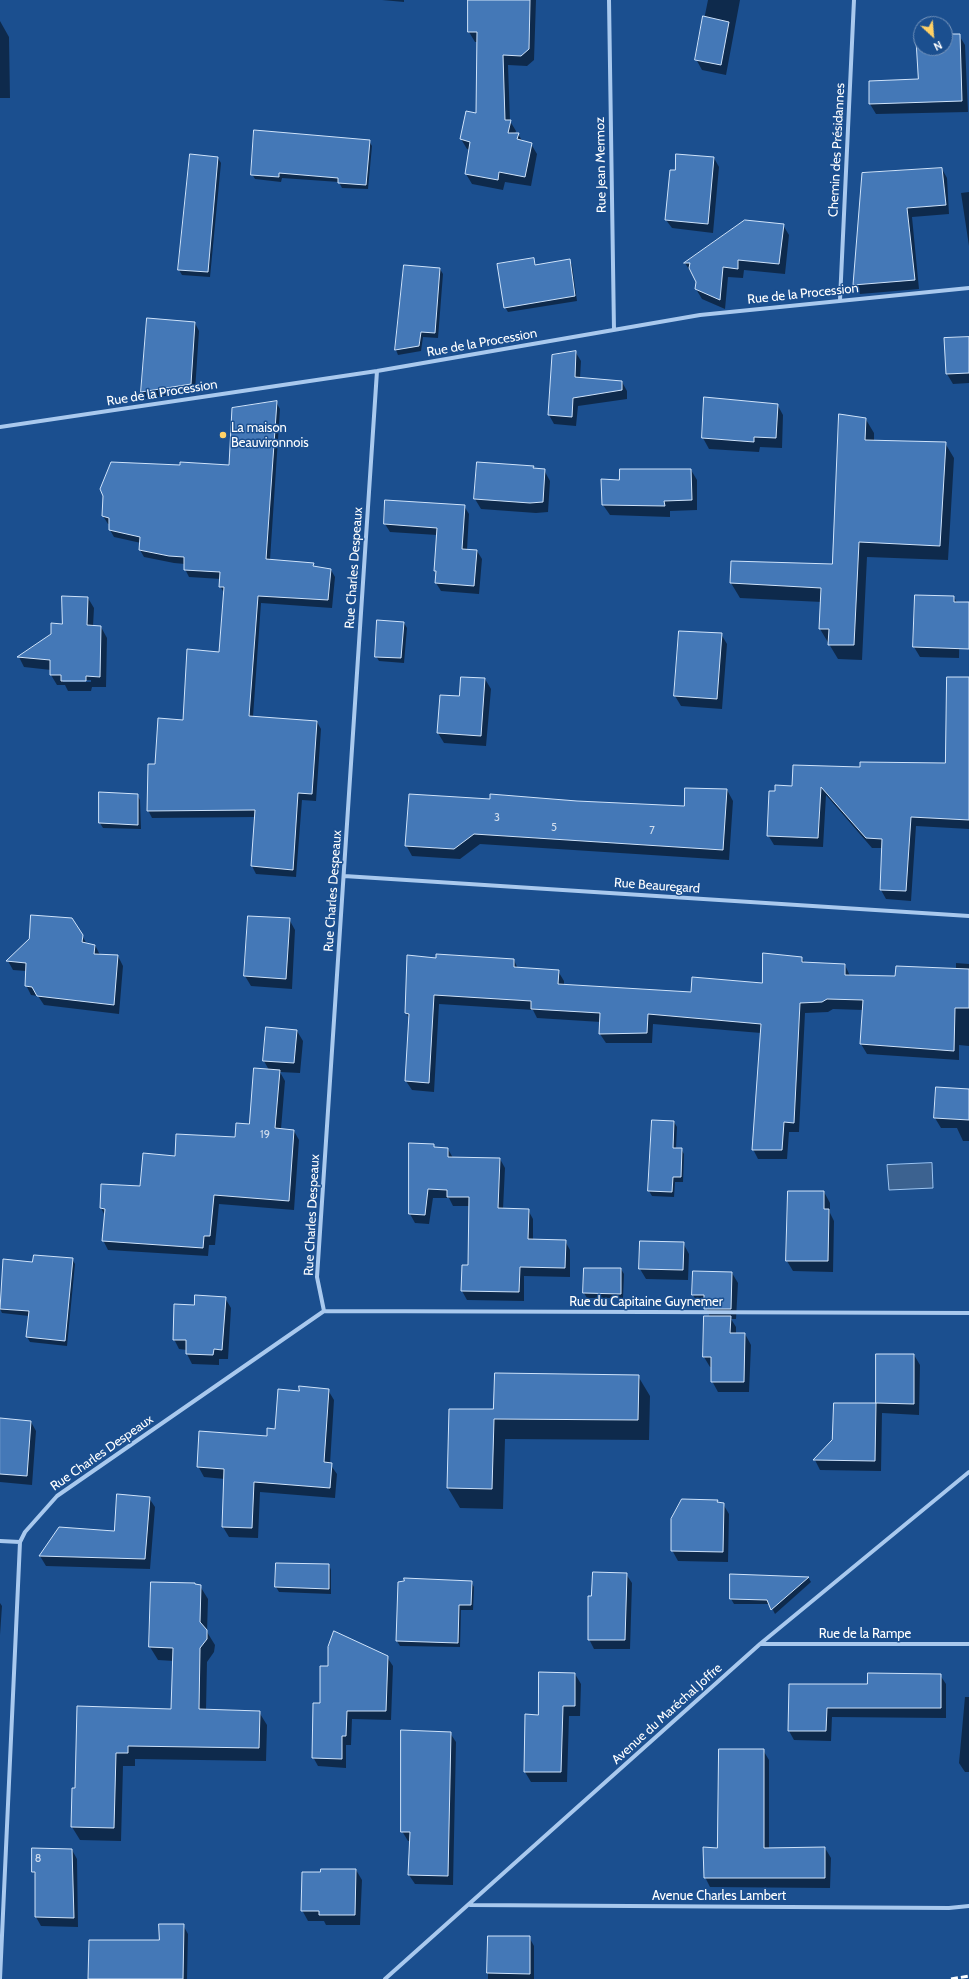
<!DOCTYPE html>
<html>
<head>
<meta charset="utf-8">
<style>
  body { margin:0 }
  #map { position:relative; width:969px; height:1979px; overflow:hidden; background:#1b4f8f; font-family:Cabin,sans-serif }
  canvas { display:block }
  .north { position:absolute; left:913px; top:16px; width:40px; height:40px; box-sizing:border-box; background:#1b4f8f; border:1px solid #7695bc; border-radius:50%; rotate:154deg; font-size:11px; font-weight:700; line-height:16px; text-align:center; color:#fff }
  .north::after { content:''; display:block; margin:auto; width:14px; height:18px; background:#ffd166; clip-path:polygon(50% 0,100% 100%,50% 72%,0 100%) }
</style>
</head>
<body>
<div id="map">
<canvas width="969" height="1979"></canvas>
<div class="north">N</div>
</div>
<script>
const context = document.querySelector('canvas').getContext('2d');
context.lineJoin = 'round';
function fillPath(path, color) { context.fillStyle = color; context.fill(path, 'evenodd'); }
function strokePath(path, color, width, dash) { context.strokeStyle = color; context.lineWidth = width; context.lineCap = dash ? 'butt' : 'round'; context.setLineDash(dash || []); context.stroke(path); }
function label(font, color, halo, rows, align = 'center') {
  context.font = font + ' Cabin,sans-serif'; context.lineWidth = 3; context.setLineDash([]); context.textBaseline = 'middle'; context.strokeStyle = halo; context.fillStyle = color; for (const [text, x, y, turn = 0] of rows) {
    context.save(); context.translate(x, y); context.rotate((+turn || 0) * Math.PI / 180); context.textAlign = isNaN(turn) ? turn : align; if (halo) context.strokeText(text, 0, 0); context.fillText(text, 0, 0); context.restore();
  }
}
const water = new Path2D(`
  M932,1163L933,1188L889,1190L887,1165Z`);
const shadow = new Path2D(`
  M382,0H404V2Z
  M469,0H536L534,60L527,66L508,65L510,121L516,131L515,134H518L523,142L531,144L537,154L531,186L505,182L503,190L472,184L466,174L470,150L467,149L461,139L477,114L478,42H475L469,32Z
  M708,0H740L726,75L702,70L696,59Z
  M0,21L9,37L10,98H0Z
  M921,35V48H945V35H959L965,45L968,112L876,114L870,104L919,80Z
  M369,141L372,146L368,189L342,188L339,182L282,178L281,182L255,179L252,174Z
  M191,155L218,158L221,163L210,277L182,275L179,270Z
  M714,158L719,167L713,233L672,228L666,220L676,171Z
  M942,169L947,178L949,214L912,217L919,289L860,294L854,284L863,174Z
  M969,192V246L961,193Z
  M745,221L783,225L789,235L785,274L744,270L743,278L728,277L725,309L702,299L696,289L697,282L685,263Z
  M533,259L536,266L569,260L572,265L577,301L508,312L505,307Z
  M405,266L440,269L443,274L438,338L423,337L421,351L398,355L396,350Z
  M195,323L199,331L195,391L146,399L142,392Z
  M969,338V383L953,384L947,374Z
  M576,353L581,361L580,378L622,382L627,391V399L578,406L576,426L554,424L549,415Z
  M705,398L777,404L783,415L782,448L760,447L759,452L709,449L703,438Z
  M276,402L280,409L270,560L313,564L315,567L331,570L335,577L332,608L261,603L253,717L317,722L321,729L316,801L302,800L296,877L256,874L252,866L255,817L152,818L148,810L156,765L184,721L220,653L224,593L220,586L221,579L189,577L185,569V564L174,563L144,557L140,550L141,543L114,537L110,530V524H108L103,516L230,467Z
  M865,418L874,433V441L945,443L954,458L948,560L867,557L862,660L838,659L820,629L822,602L740,598L731,583L732,562L833,565Z
  M533,467L535,469L544,470L550,481L548,512L536,513L481,509L475,499Z
  M691,470L697,480V510L670,511V517L610,515L603,505L620,481Z
  M464,506L469,514L467,550L477,551L482,559L479,594L441,591L436,583L437,574L435,571L437,535L390,532L385,524Z
  M954,597L960,608L959,658L920,657L914,647Z
  M88,598L94,608L93,626L101,627L107,638L106,687H92L91,691H68L65,685H57L51,675V670L24,667L19,657L63,625ZM63,680H91V682H63Z
  M404,623L407,628L404,663L379,661L376,656Z
  M721,634L727,644L722,709L681,706L675,696Z
  M485,679L491,689L486,746L444,743L438,733L460,697Z
  M969,717V829L916,826L911,901L886,899L881,890L882,848H872L826,795L823,847L774,845L768,835L776,792L861,768L946,764Z
  M727,790L733,801L729,860L480,844L460,859L412,856L406,845L491,800L577,802L685,807Z
  M137,795L140,800L141,829L103,828L100,823Z
  M289,919L295,930L292,989L251,986L245,976Z
  M82,936L87,944L95,945L100,955L118,956L123,966L119,1014L44,1005L38,996L31,995L26,985V971L13,970L8,961Z
  M802,958L805,963L845,965L850,976L896,977L956,970V963L969,964V1046L959,1045V1060L867,1054L861,1044L863,1010L833,1009L828,1012L805,1013L799,1132H789L787,1159H758L753,1149L761,1033L653,1024L652,1043H606L600,1034L601,1022L537,1018L533,1010L439,1004L434,1092L412,1090L406,1081L410,1020L406,1013L437,959L514,960L518,969L558,971L564,981V985L692,993L763,984Z
  M297,1031L303,1041L300,1073L280,1072L285,1081L281,1129L294,1131L299,1140L294,1210L219,1204L215,1245H209L208,1256L108,1250L103,1240L105,1216L101,1208L141,1187L176,1157L236,1138L250,1125L269,1070L264,1061Z
  M969,1090V1141H963L957,1128H941L935,1118Z
  M674,1122L677,1127L676,1149H681L684,1154L683,1182H675L674,1197L652,1196L649,1191Z
  M410,1144H433L435,1148L448,1149L453,1158L500,1159L505,1168L503,1209L528,1210L533,1219V1240L565,1241L570,1250V1277L524,1276V1301L467,1300L462,1291L469,1266L470,1206H453L449,1198H433L429,1224L415,1223L410,1214Z
  M824,1192L830,1203V1213L834,1221L833,1272L793,1271L787,1261Z
  M683,1243L689,1254L688,1280L646,1279L640,1269Z
  M72,1259L75,1264L67,1346L30,1342L27,1337L29,1316L2,1313L0,1309L4,1260L33,1263Z
  M621,1269L624,1274L623,1298H587L584,1293Z
  M732,1273L738,1283L736,1319H731L736,1327V1334H745L751,1345L749,1392H718L712,1381V1367H710L704,1357L710,1317L705,1305H699L693,1295Z
  M225,1298L231,1308L228,1359H219V1365L192,1364L187,1354V1350L179,1349L174,1339L195,1306Z
  M877,1355H914L920,1365L919,1415L882,1413L881,1471L820,1470L815,1460L833,1441L835,1404H877Z
  M638,1376L650,1396L649,1440L505,1439L503,1509L460,1508L448,1488L450,1410H494Z
  M328,1390L334,1400L330,1464L337,1474L335,1498L260,1492L258,1538L229,1537L223,1527L225,1479L204,1477L198,1466L267,1437L275,1430L299,1392Z
  M0,1419L31,1422L36,1431L32,1485L0,1482Z
  M149,1498L155,1507L150,1569L46,1566L40,1556L59,1528L114,1532Z
  M717,1501L719,1503L723,1504L729,1514L728,1562L678,1561L672,1550Z
  M329,1565L331,1570V1594L279,1592L276,1587Z
  M626,1574L632,1583L630,1649H594L589,1639Z
  M808,1577L811,1582L775,1614L770,1604H734L731,1599Z
  M471,1582L474,1587L473,1610H461L460,1647L400,1646L397,1641Z
  M195,1585L200,1586L208,1599L207,1632L215,1645L214,1652L207,1662L206,1710L259,1712L267,1725L266,1761L135,1759V1766H123L121,1841L80,1840L72,1827L76,1789L78,1707L172,1710L174,1661L158,1660L150,1647Z
  M0,1603L2,1606L0,1635Z
  M387,1657L393,1666L391,1720L352,1719L351,1745H346V1768L318,1766L313,1757L329,1667Z
  M575,1674L581,1684L580,1716H569L567,1782H531L525,1772L539,1716Z
  M940,1675L946,1684V1718L832,1717L831,1741L794,1740L789,1731L790,1685H868Z
  M965,1697H969V1780V1772H965L959,1763Z
  M450,1733L456,1742L453,1885L415,1884L409,1875L410,1841H408L402,1831Z
  M763,1750L769,1760V1848H825L831,1858L830,1888L710,1887L705,1877Z
  M72,1850L77,1859L78,1927L41,1926L36,1917V1876L33,1871Z
  M356,1870L362,1880L360,1925H326L324,1921H308L302,1910Z
  M183,1925L188,1934L187,1979H89L160,1941Z
  M488,1937H529L534,1946V1979H488Z`);
const building = new Path2D(`
  M468,0H530L529,49L521,56L503,55L505,120H511L508,133H519L517,139L532,143L525,177L499,172L498,180L465,174L470,142L460,139L466,111L476,113L477,32H468Z
  M703,16L729,22L721,65L695,60Z
  M916,34H921V48H945V34H960L962,101L869,104V81L918,79Z
  M254,130L370,140L366,185L338,183V178L279,173V177L251,175Z
  M190,154L218,157L208,272L178,270Z
  M676,154L714,157L708,224L665,220L670,170H675Z
  M942,168L946,205L907,208L915,280L853,285L862,173Z
  M745,220L784,224L779,264L738,260V269L723,267L720,300L695,289L696,282L689,268L690,263H684Z
  M534,258L535,265L570,259L575,296L504,308L497,264Z
  M404,265L440,268L435,333L421,332L419,346L395,350Z
  M147,318L195,322L191,384L141,392Z
  M969,337V373L946,374L944,338Z
  M576,351L575,377L622,381V390L573,398L572,417L548,415L552,355Z
  M704,397L778,404L776,438L754,437V442L702,438Z
  M277,401L266,559L314,563L313,566L331,569L328,600L258,596L249,716L317,721L312,794L298,793L293,870L251,866L255,810L147,811L148,764H155L158,718L183,720L187,649L219,652L224,587H219L220,572L184,570V557L169,556L139,550L140,537L109,530V518L102,516L103,496L100,489L111,462L180,465V462L229,465L232,408Z
  M839,414L866,418L865,440L946,442L940,546L859,542L854,645H828L829,629H819L821,588L730,583L731,561L832,564Z
  M477,462L534,466L533,468L545,469L543,502L530,503L474,499Z
  M620,469H691L692,500L664,501L665,506L602,505L601,479L619,480Z
  M385,500L465,505L462,549L477,550L474,586L435,583L436,571H434L437,528L384,524Z
  M915,595L954,596V602H969V649L913,647Z
  M62,596L88,597L87,625L101,626L100,677L86,676V681H61V675H50V660L17,657L51,634V623L62,624Z
  M377,620L404,622L401,658L375,657Z
  M679,631L722,633L717,699L674,696Z
  M461,677L485,678L481,736L437,733L440,695L459,696Z
  M947,677H969V820L911,817L906,891L880,890L882,839L866,838L821,787L818,838L767,836L769,791H775V785L792,786L793,765L860,767V762L945,763Z
  M685,788L727,789L723,850L474,834L454,849L405,846L409,794L490,799V794L577,801L684,806Z
  M99,792L138,794V825L99,823Z
  M31,915L72,918L83,935L82,942L95,945L94,954L118,955L114,1005L37,996L32,987L25,986L26,963L6,961L29,939Z
  M248,916L290,918L286,979L244,976Z
  M763,953L802,957V962L845,964V975L895,976L896,966L969,969V1008H955L954,1051L860,1044L863,1000L827,999L822,1002L800,1003L794,1123L784,1122L782,1150H752L761,1024L648,1014L647,1033L599,1034L600,1013L531,1009V1001L434,995L429,1083L405,1081L409,1014L405,1013L407,955L436,958V954L514,959V967L559,970L558,984L691,992L692,977L762,983Z
  M266,1027L297,1030L294,1063L263,1061Z
  M254,1068L280,1070L275,1128L294,1130L289,1201L214,1195L210,1236H204L203,1248L102,1241L105,1209L100,1208L101,1184L140,1186L143,1153L175,1156L176,1134L235,1137L236,1123L249,1124Z
  M936,1087L969,1089V1120L934,1118Z
  M652,1120L674,1121L673,1148H682L681,1177H673L672,1192L648,1191Z
  M409,1143L434,1144V1147L448,1148V1157L500,1158L498,1208L529,1209L528,1239L566,1240L565,1268L520,1267L519,1292L461,1291L462,1265H468L469,1197H447V1190L428,1189L425,1215L409,1214Z
  M788,1191H824V1209H829L828,1261H786Z
  M640,1241L684,1242L683,1270L639,1269Z
  M34,1255L73,1258L65,1341L26,1337L29,1311L0,1309L3,1259L32,1262Z
  M584,1268H621V1294L583,1293Z
  M693,1271L732,1272L731,1309H704V1295H692Z
  M195,1295L226,1297L222,1350L214,1349L213,1355L186,1354V1340H173L174,1304L194,1305Z
  M704,1316H731L730,1333H745L744,1382H711V1357H703Z
  M876,1354H914V1404L876,1403Z
  M495,1373L639,1375L638,1420L494,1419L492,1489L447,1488L449,1409H493Z
  M299,1386L329,1389L324,1462L332,1463L330,1488L254,1482L252,1528L222,1527L224,1469L197,1467L199,1431L267,1436V1428L275,1429L278,1389L299,1391Z
  M834,1403H876L875,1461L813,1460L832,1440Z
  M0,1418L31,1421L27,1476L0,1474Z
  M117,1494L150,1497L145,1559L39,1556L59,1527L114,1531Z
  M682,1499L718,1500L717,1502L724,1503L723,1552L671,1551V1519Z
  M276,1563L329,1564V1589L275,1587Z
  M593,1572L627,1573L625,1640H588V1596H591Z
  M730,1574L757,1575L809,1577L771,1610L767,1600L730,1599Z
  M404,1578L472,1581L471,1605H459L458,1643L396,1641L398,1582L404,1581Z
  M151,1582L195,1583V1584L201,1585L200,1622L207,1630V1639L200,1648L199,1709L260,1711L259,1748L128,1746V1753H116L114,1828L71,1827L72,1788H75L77,1706L171,1709L173,1648L149,1647Z
  M334,1631L388,1656L386,1711H347L346,1736H342V1759L312,1758L313,1703H320V1666H328V1647Z
  M539,1672L575,1673V1706H563L561,1772H524L525,1714L538,1715Z
  M868,1673L941,1674V1708H827L826,1731H788L789,1684H867Z
  M401,1730L451,1732L448,1876L408,1875L410,1832H401Z
  M719,1749H764V1848L825,1847V1878H704L703,1847L717,1848Z
  M32,1848L72,1849L74,1918L35,1917V1872H32Z
  M321,1869H356L355,1915H319V1911H301L302,1872H320Z
  M159,1924H184L183,1979H88L89,1940H159Z
  M488,1936H530V1974L487,1973Z`);
const minor = new Path2D(`
  M609,0L614,330
  M840,300L854,0
  M0,427L377,371L700,315L969,288
  M344,876L969,916
  M324,1311L969,1313
  M0,1541L20,1542
  M760,1644H969
  M470,1905L949,1908L969,1906
  M0,1979L20,1542L25,1532L57,1496L324,1311L317,1277L377,371
  M385,1979L760,1644L969,1472`);
const rail = new Path2D(`
  M951,1979L969,1976`);
const markers = [
  [223,435,4,"#ffd166"]
];
const numberNames = [
  ["3",497,818],
  ["5",554,828],
  ["7",652,831],
  ["19",265,1135],
  ["8",38,1859]
];
const streetNames = [
  ["Chemin des Présidannes",837,150,-87],
  ["Rue Jean Mermoz",601,165,-91],
  ["Rue de la Procession",803,294,-6],
  ["Rue de la Procession",482,343,-10],
  ["Rue de la Procession",162,393,-9],
  ["Rue Charles Despeaux",354,568,-86],
  ["Rue Beauregard",657,886,4],
  ["Rue Charles Despeaux",333,891,-86],
  ["Rue Charles Despeaux",312,1215,-87],
  ["Rue du Capitaine Guynemer",646,1302],
  ["Rue Charles Despeaux",102,1453,-35],
  ["Rue de la Rampe",865,1634],
  ["Avenue du Maréchal Joffre",667,1714,-42],
  ["Avenue Charles Lambert",719,1896]
];
const poiNames = [
  ["La maison",231,428],
  ["Beauvironnois",231,443]
];
fillPath(water, '#3c6290');
strokePath(water, '#9cc4f0', 1);
fillPath(shadow, '#0007');
fillPath(building, '#4478b7');
strokePath(building, '#cfe3fa', 1);
strokePath(minor, '#a9c9ee', 4);
strokePath(rail, '#fff', 3, [7, 3]);
for (const [x, y, r, color] of markers) { const dot = new Path2D(); dot.arc(x, y, r, 0, 2 * Math.PI); context.fillStyle = color; context.fill(dot); strokePath(dot, '#1b4f8f', 1.5); }
label('11px', '#d0dded', null, numberNames);
label('13px', '#fff', '#1b4f8f', streetNames);
label('13px', '#fff', '#1b4f8f', poiNames, 'left');
</script>
</body>
</html>
